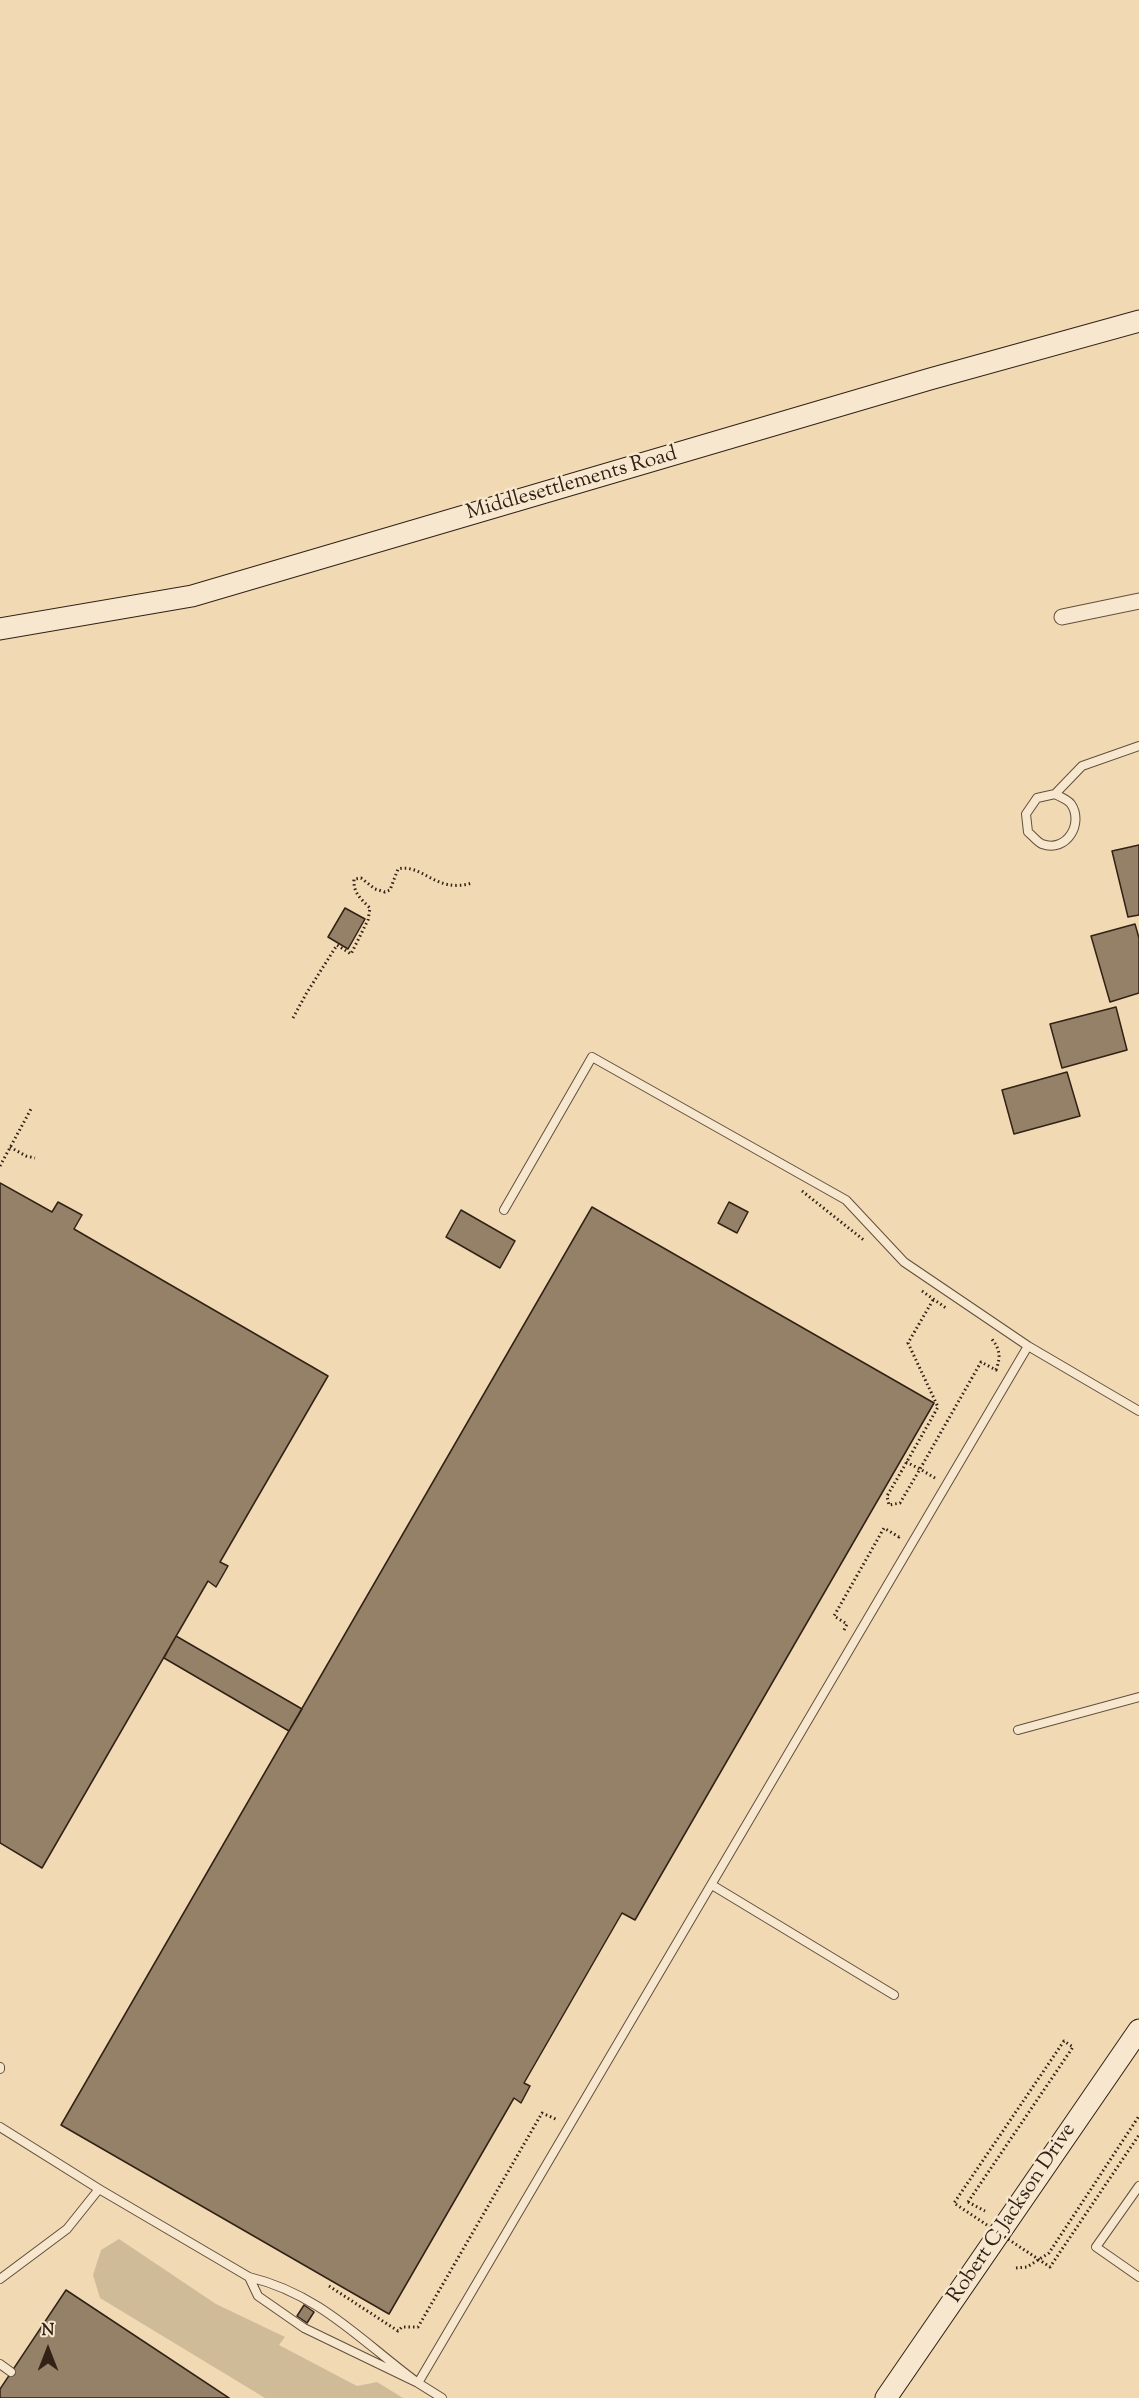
<!DOCTYPE html>
<html>
<head>
<meta charset="utf-8">
<style>
  body { margin:0 }
  #map { position:relative; width:1139px; height:2398px; overflow:hidden; background:#f1dab3; font-family:"Sorts Mill Goudy",serif }
  canvas { display:block }
  .north { position:absolute; left:18px; top:2320px; width:60px; height:60px; -webkit-text-stroke:4px #f6e7ce; paint-order:stroke; rotate:0deg; font-size:16px; font-weight:700; line-height:24px; text-align:center; color:#312116 }
  .north::after { content:''; display:block; margin:auto; width:21px; height:27px; background:#312116; clip-path:polygon(50% 0,100% 100%,50% 72%,0 100%) }
</style>
</head>
<body>
<div id="map">
<canvas width="1139" height="2398"></canvas>
<div class="north">N</div>
</div>
<script>
const context = document.querySelector('canvas').getContext('2d');
context.lineJoin = 'round';
function fillPath(path, color) { context.fillStyle = color; context.fill(path, 'evenodd'); }
function strokePath(path, color, width, dash) { context.strokeStyle = color; context.lineWidth = width; context.lineCap = dash ? 'butt' : 'round'; context.setLineDash(dash || []); context.stroke(path); }
function label(font, color, halo, rows, align = 'center') {
  context.font = font + ' "Sorts Mill Goudy",serif'; context.lineWidth = 5; context.setLineDash([]); context.textBaseline = 'middle'; context.strokeStyle = halo; context.fillStyle = color; for (const [text, x, y, turn = 0] of rows) {
    context.save(); context.translate(x, y); context.rotate((+turn || 0) * Math.PI / 180); context.textAlign = isNaN(turn) ? turn : align; if (halo) context.strokeText(text, 0, 0); context.fillText(text, 0, 0); context.restore();
  }
}
const green = new Path2D(`
  M119,2239L216,2304L285,2337L279,2345L357,2386L377,2382L403,2398H265L100,2298L93,2275L101,2250Z`);
const building = new Path2D(`
  M1139,845V915L1128,917L1112,851Z
  M345,908L365,919L348,949L328,937Z
  M1135,924L1139,938V993L1110,1002L1091,936Z
  M1116,1007L1127,1050L1062,1068L1050,1024Z
  M1067,1072L1080,1116L1014,1134L1002,1090Z
  M0,1183L52,1212L58,1202L82,1215L74,1229L328,1376L220,1562L228,1566L216,1587L208,1581L42,1868L0,1843Z
  M729,1202L748,1212L737,1233L718,1223Z
  M592,1207L934,1403L635,1920L622,1913L524,2083L530,2086L521,2103L514,2098L389,2314L61,2125Z
  M461,1210L515,1241L500,1268L446,1237Z
  M176,1636L302,1709L289,1731L164,1658Z
  M66,2290L229,2398H0V2389Z
  M304,2305L314,2312L307,2323L297,2316Z`);
const path = new Path2D(`
  M293,1018L306,994L337,945L351,954L368,920L370,908C361,899 353,893 354,879L361,878L375,889L385,892L390,890L398,869C423,863 435,894 472,883
  M10,1147L26,1156L35,1158
  M0,1166L31,1109
  M802,1191L865,1241
  M922,1291L946,1308
  M906,1462L920,1469L900,1503L889,1505L887,1496C904,1467 921,1437 938,1407L908,1343L933,1300
  M935,1478L920,1469L981,1362L996,1370C1001,1356 1000,1349 991,1338
  M844,1630L847,1624L834,1616L884,1528L899,1537L900,1535
  M968,2202L985,2211
  M1016,2268L1027,2267L1049,2253L1139,2116
  M329,2286L398,2331L402,2327H418L542,2113L558,2120`);
const lane = new Path2D(`
  M1055,794C1060,797 1067,799 1071,804C1084,823 1067,853 1042,844C1037,842 1032,835 1028,832L1026,814L1037,798L1055,794L1082,766L1139,746
  M504,1210L592,1057L846,1200L904,1262L1028,1346L1139,1411
  M1018,1730L1139,1697
  M712,1885L894,1995
  M0,2067V2069
  M0,2127L99,2189L67,2229L0,2279
  M1139,2186L1096,2247L1139,2277
  M99,2189L249,2277C320,2294 361,2341 418,2383L304,2328L258,2296L249,2277
  M0,2364L11,2372
  M442,2398L418,2383L1028,1346`);
const street = new Path2D(`
  M1062,617L1139,601`);
const secondary = new Path2D(`
  M0,629L192,596L930,379L1139,321
  M886,2398L1139,2030`);
const pathBridge = new Path2D(`
  M968,2202L1073,2047L1064,2041L954,2203L1050,2267L1139,2135`);
const streetNames = [
  ["Middlesettlements Road",572,485,-16],
  ["Robert C Jackson Drive",1013,2214,-56]
];
fillPath(green, '#d0bb98');
fillPath(building, '#958168');
strokePath(building, '#312116', 1.5);
strokePath(lane, '#614f3d', 10);
strokePath(street, '#614f3d', 17);
strokePath(secondary, '#312116', 23);
strokePath(path, '#312116', 3, [1.5, 3]);
strokePath(lane, '#f6e7ce', 8);
strokePath(street, '#f6e7ce', 15);
strokePath(secondary, '#f6e7ce', 21);
strokePath(pathBridge, '#312116', 3, [1.5, 3]);
label('21px', '#312116', '#f6e7ce', streetNames);
</script>
</body>
</html>
